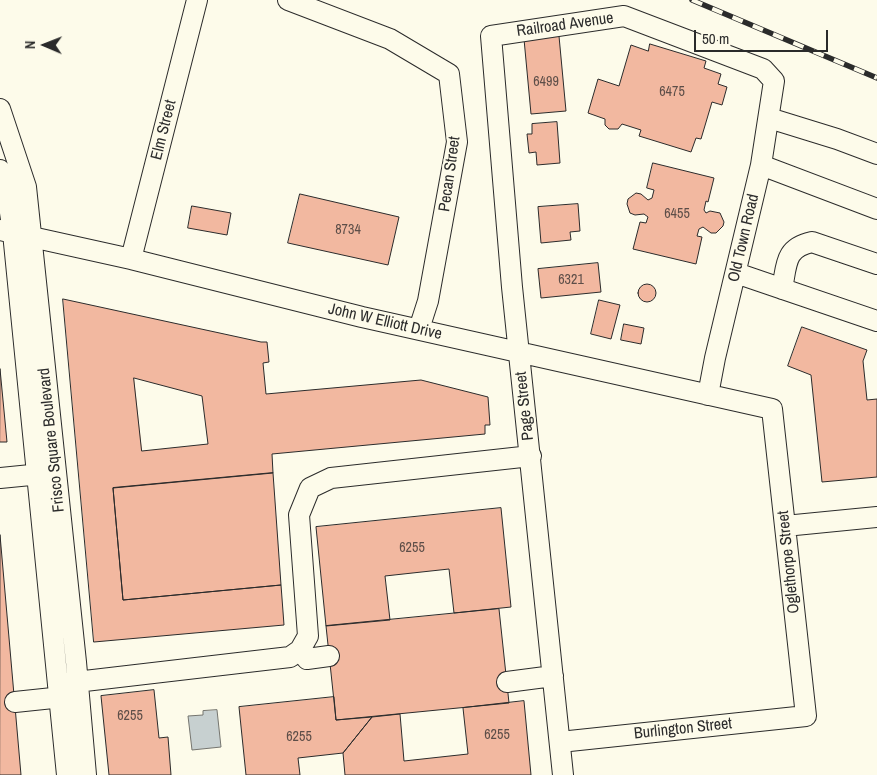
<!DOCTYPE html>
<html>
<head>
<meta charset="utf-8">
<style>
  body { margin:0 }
  #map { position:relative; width:877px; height:775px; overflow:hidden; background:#fdfbea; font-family:"Archivo Narrow",sans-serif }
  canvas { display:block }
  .north { position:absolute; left:20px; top:20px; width:50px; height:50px; -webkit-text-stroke:4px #fdfbea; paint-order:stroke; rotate:271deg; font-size:14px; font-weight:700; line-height:20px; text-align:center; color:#2b2b2b }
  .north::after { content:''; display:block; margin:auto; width:18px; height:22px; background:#2b2b2b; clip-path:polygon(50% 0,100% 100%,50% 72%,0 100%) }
  .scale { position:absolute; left:694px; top:30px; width:134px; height:22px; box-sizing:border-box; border:2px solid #2b2b2b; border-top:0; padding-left:6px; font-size:15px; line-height:18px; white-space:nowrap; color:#2b2b2b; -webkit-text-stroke:4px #fdfbea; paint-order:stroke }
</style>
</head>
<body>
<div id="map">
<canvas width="877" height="775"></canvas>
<div class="north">N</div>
<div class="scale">50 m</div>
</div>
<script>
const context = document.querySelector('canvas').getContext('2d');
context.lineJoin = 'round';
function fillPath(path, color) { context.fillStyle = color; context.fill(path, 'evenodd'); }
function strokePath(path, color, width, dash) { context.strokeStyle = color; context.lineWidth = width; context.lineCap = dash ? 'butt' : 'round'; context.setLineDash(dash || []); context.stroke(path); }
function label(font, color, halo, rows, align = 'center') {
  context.font = font + ' "Archivo Narrow",sans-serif'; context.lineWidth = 4; context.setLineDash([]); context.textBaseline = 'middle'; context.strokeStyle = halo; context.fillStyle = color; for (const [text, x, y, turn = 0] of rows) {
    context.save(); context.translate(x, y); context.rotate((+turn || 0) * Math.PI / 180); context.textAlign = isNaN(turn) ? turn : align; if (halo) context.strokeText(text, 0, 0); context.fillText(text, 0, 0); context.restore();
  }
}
const water = new Path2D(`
  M217,710L221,747L192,750L188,716L203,715V711Z`);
const building = new Path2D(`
  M559,36L566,111L531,114L524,39Z
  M650,44L706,61L704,68L721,74L718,84L727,87L722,105L712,102L701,139L696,138L691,152L639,136L641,130L622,124L618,129H609L605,125V119L588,113L598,79L619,86L631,45L648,51Z
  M557,122L560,163L537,165L536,152L529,153L527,134H532V124Z
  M653,163L714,178L708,202L706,201L704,210L706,213L710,211L720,213L724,222L723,226L716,233H711L703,227L699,229L697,236L702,237L696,264L633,249L640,222L646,223L648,217L644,214L635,215L630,213L627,204L628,199L636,193L641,194L648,200L652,198L654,190L647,188Z
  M300,194L399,217L388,265L288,243Z
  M578,204L580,231L570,232L571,240L541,243L538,207Z
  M192,206L231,213L227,235L188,228Z
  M598,263L601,292L541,298L538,269Z
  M638 293a9 9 0 1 1 18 0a9 9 0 1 1-18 0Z
  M63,299L261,342H267L269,362L263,363L266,394L421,380L488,397L490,425H485V434L272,454L273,473L113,488L123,600L281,585L284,625L94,642ZM134,378L202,396L208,444L142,451Z
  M599,300L620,305L611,339L591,334Z
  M624,324L644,328L641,344L621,340Z
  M802,327L867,350L863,361L867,400L877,399V477L822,482L811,375L788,366Z
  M0,369L7,442H0Z
  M273,473L281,585L123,600L113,488Z
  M501,508L511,607L454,613L449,569L385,576L390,620L326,626L316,527Z
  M0,535L21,775H0Z
  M499,609L509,703L336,720L326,626Z
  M154,690L159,738L168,737L171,775H109L101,696Z
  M334,697L336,720L372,717L343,753L298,758L300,775H246L239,707Z
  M524,701L531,775H345L343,753L372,717L400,714L404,761L468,754L463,708Z`);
const minor = new Path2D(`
  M288,0L390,39L449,74L457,142L428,301L419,329
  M0,109L26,187L76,662L86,775
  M769,118L837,139L877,154
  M761,165L877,209
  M0,170L7,192L13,233L67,775
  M0,230L131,259L362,317L772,409L806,716L560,742
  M131,259L197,0
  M736,273L877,321
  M782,289C787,265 784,248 812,242L877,264
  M0,478L51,473
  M785,526L877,517
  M300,650L307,659L329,656
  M507,682L553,676
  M59,684L290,657L300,650L308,636L299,515L310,488L331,478L531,456
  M15,702L72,696
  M563,775L512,287L491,36L624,16L763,69L774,81L761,165L715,358L708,395`);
const rail = new Path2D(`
  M692,0L877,78`);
const numberNames = [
  ["6499",546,82],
  ["6475",672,92],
  ["6455",677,214],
  ["8734",348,230],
  ["6321",571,280],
  ["6255",412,548],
  ["6255",130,716],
  ["6255",497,735],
  ["6255",299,737]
];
const streetNames = [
  ["Railroad Avenue",565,25,-8],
  ["Elm Street",164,130,-76],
  ["Pecan Street",450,174,-82],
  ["Old Town Road",744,238,-77],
  ["John W Elliott Drive",385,322,13],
  ["Page Street",525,406,-96],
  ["Frisco Square Boulevard",52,440,-96],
  ["Oglethorpe Street",789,562,-96],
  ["Burlington Street",683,729,-6]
];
fillPath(water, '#c7d0d0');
strokePath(water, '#74746e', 1);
fillPath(building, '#f2b8a0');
strokePath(building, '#2b2b2b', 1);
strokePath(minor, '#2b2b2b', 22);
strokePath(minor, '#fdfbea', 20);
strokePath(rail, '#2b2b2b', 5.5);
strokePath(rail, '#fdfbea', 4, [11]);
label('14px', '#5d4e48', null, numberNames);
label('16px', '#2b2b2b', '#fdfbea', streetNames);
</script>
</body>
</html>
